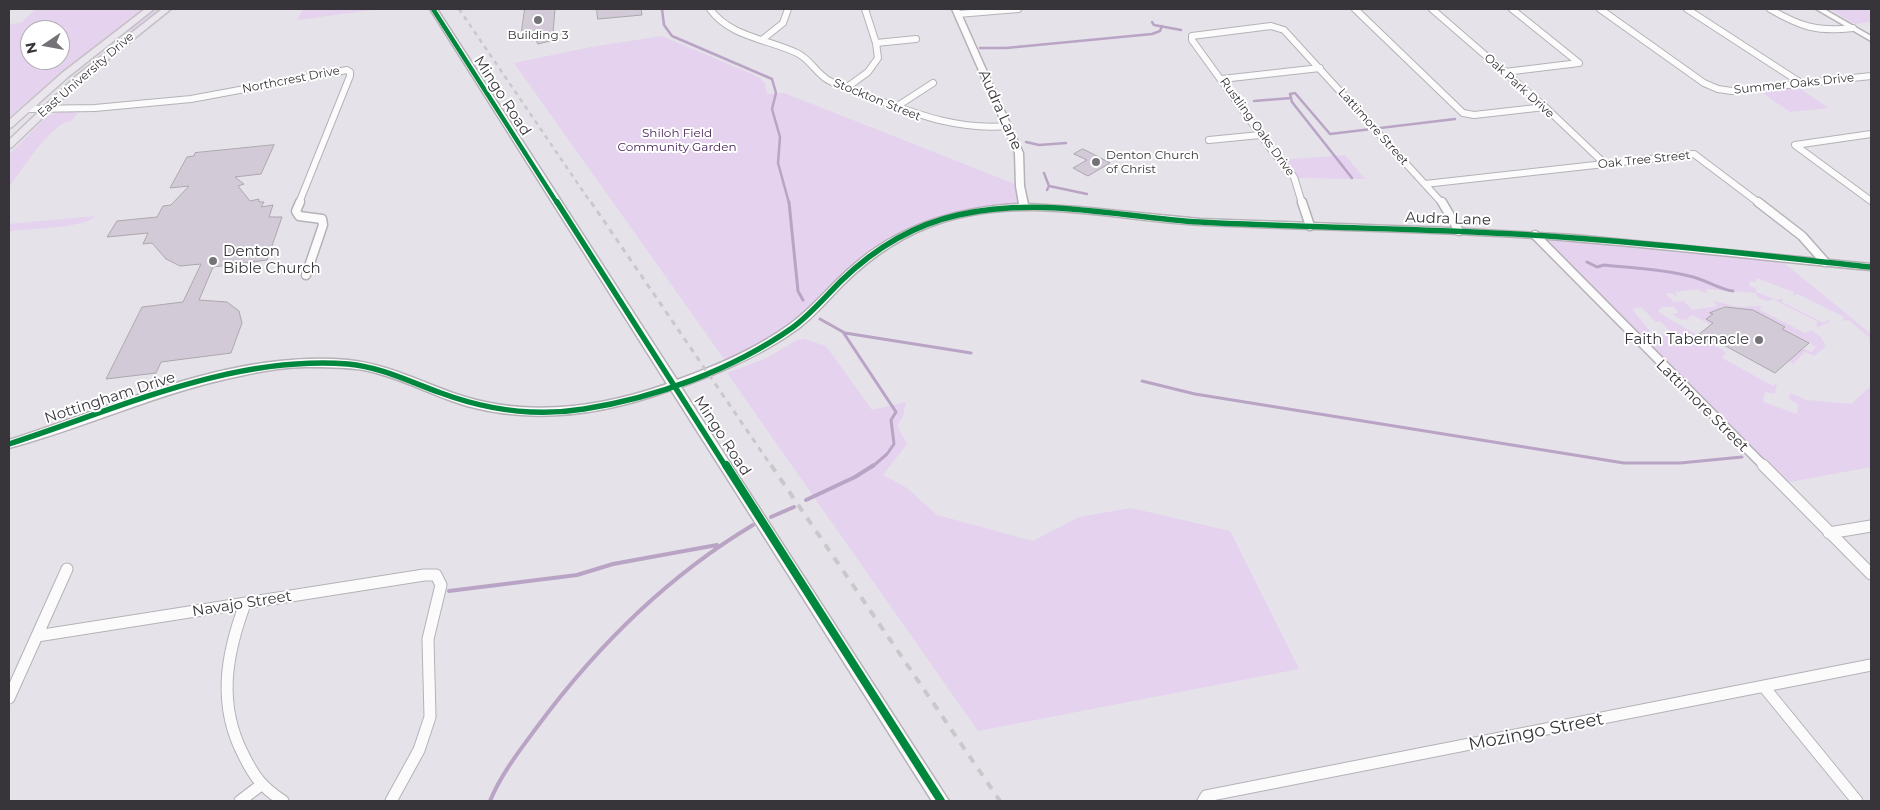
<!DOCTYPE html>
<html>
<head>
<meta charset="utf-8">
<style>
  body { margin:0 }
  #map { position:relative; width:1880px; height:810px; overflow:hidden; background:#e6e2e9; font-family:Montserrat,sans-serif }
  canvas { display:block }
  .frame { position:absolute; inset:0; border:10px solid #38353a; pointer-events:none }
  .north { position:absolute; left:20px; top:20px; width:50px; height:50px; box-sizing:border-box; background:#fff; border:1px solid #afaeb0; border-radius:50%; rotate:258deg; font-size:14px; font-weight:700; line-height:20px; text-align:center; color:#38353a }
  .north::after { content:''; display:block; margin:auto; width:18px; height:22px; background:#757277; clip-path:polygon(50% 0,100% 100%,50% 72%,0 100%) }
</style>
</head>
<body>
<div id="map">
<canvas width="1880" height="810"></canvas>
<div class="frame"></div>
<div class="north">N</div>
</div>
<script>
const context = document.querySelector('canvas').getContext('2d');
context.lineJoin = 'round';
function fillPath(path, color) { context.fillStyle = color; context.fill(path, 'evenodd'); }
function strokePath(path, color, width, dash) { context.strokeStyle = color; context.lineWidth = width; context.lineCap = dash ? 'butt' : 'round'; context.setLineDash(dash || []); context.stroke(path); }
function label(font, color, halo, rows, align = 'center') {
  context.font = font + ' Montserrat,sans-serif'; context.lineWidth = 4; context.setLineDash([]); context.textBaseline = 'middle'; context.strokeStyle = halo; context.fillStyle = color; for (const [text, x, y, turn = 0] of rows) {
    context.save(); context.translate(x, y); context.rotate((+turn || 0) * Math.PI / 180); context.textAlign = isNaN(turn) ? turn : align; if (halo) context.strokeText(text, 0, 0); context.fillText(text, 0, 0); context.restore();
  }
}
const green = new Path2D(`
  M36,9H167L136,31L109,34L9,117V24L21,23ZM30,30H60V60H30Z
  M303,9H380L297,20Z
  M1830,9H1871V22L1855,24Z
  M662,36L759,77L765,83L767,94L784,93L1020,186L1024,206L962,214L880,247L807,316L727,363L514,63L591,47Z
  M1793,84L1829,108L1790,112L1755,88Z
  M62,111L78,113L71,121C52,122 21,171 9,187V155L47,116Z
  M1345,155L1365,179L1294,178L1279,160Z
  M95,216C86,228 26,229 9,231V224Z
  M1535,235L1778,258L1871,334V339L1849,320L1841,321L1845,317L1840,315L1798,294L1793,296L1794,292L1756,278V282L1749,281V286L1756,288V292L1777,300L1783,298L1782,302L1824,323L1828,320L1830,322L1818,327L1816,325L1818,322L1773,299L1768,301L1759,298L1755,293L1706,289L1707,293H1705L1698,289L1675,292L1678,297L1671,293L1665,294L1674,302L1683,301L1693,310L1717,306L1713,301L1738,307L1761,306L1760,310L1805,333L1811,330L1821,337L1826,346L1814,356L1805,352L1793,364L1788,361L1803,348L1811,352L1816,347L1782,329L1785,327L1753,310L1720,306L1721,309L1711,313L1713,314L1706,319L1713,323L1711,325L1692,315L1686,320L1680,319L1672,314L1679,313L1674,307H1661L1658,312L1724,351L1726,353L1722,358L1773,386L1777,383L1775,394L1765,392L1763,402L1797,414L1798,404L1789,399L1790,393L1807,400L1851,404L1871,386V467L1779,484ZM1641,307L1656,322L1660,321L1672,333L1654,336L1632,309Z
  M804,339L826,346L872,410L906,402L903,416L897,426L907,444L883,475L907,488L937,515L1033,541L1079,517L1131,508L1230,531L1299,669L978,731L727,373L767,358L797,340Z`);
const streamFar2 = new Path2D(`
  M662,9L664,25L672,36L772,79L776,93L772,109L780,137L778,163L789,203
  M1152,22L1154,25L1181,30
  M980,48H1006L1152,34L1160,31L1162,26
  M1254,101L1291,98
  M1026,142L1039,145L1066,143
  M1044,173L1049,186L1047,190
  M1352,178L1292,102L1290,94L1295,93L1330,134L1455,119
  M1049,186L1087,194`);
const streamFar1 = new Path2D(`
  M789,202L798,291L803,300
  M1587,262L1597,267L1604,265C1632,268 1662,269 1689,276C1705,279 1720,290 1733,291
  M820,319L845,333L971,353
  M843,332L896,412L891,420L894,444L887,454L872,467
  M1142,381L1195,394L1624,463H1680L1742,457`);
const stream = new Path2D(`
  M806,500L855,477L874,465
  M771,517L794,507
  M449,591L577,575L613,564L717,545
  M490,801C501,774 520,750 537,727C597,646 666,577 753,525`);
const building = new Path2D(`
  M525,9H555L553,33L558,39L538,44L534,38L528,40L525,36L521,37Z
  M597,9H641L642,15L598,19Z
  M274,145L261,174L235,177L244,184L238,186L250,201L259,199V202H264L261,207L273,205L269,217H282L267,260L213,267L199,300L227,302L239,311L242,323L231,353L161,362L156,373L106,379L142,307L183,302L201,264L180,266L166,259L152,243L143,244L148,233L107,237L117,221L157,217L163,206L171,205L189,186L170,188L187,157L194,156L195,153Z
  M1083,149L1095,155L1110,163L1088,176L1084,174L1073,168L1087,160L1074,154Z
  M1725,307L1753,310L1785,327L1782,329L1809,343L1775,373L1713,339L1710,342L1698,335L1713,323L1706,319L1713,314L1710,313Z`);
const streetFar2 = new Path2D(`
  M710,9C730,37 768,39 797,53C810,59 816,73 828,80C844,89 861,94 878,100C922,116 960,130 1007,126
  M1355,9L1463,113L1474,115L1545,107
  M1432,9L1545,107L1605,164
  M1600,9L1704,83L1718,89L1732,91L1871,76
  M1687,9L1801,83
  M1770,9C1801,27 1817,32 1853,28
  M958,14L1018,9
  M763,39L783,23L788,9
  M876,43L916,39
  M1505,72L1579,63L1512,9
  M1222,79L1320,68
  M846,88L868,72L878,58L876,43L865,9
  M896,107L933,83
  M26,109L95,108L191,99L347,70L350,72V76L299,203
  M1871,134L1795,145L1871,201
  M1209,140L1260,135
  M1425,184L1694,154L1759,203
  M1302,203L1294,177L1273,152L1192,40V36L1271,26L1284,30L1442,203`);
const streetFar1 = new Path2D(`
  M300,202L296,211L299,216L322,219L323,225L306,275
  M1302,202L1310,226
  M1442,202L1459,231
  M1758,202L1802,236L1825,262
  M1535,235L1765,467`);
const street = new Path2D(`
  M1763,465L1871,574
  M1829,533L1871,526
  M245,604C226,655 217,705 244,756C255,778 262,787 283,801
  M37,636L424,575H436L441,585L428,639L430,717L419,750L391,801
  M1764,687L1857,801
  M9,698L67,569
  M240,801L261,785
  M1203,801L1206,796L1871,665`);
const secondary = new Path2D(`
  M430,9H437L677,380C716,366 756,349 790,324C812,308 830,285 851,267C898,225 957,207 1019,204L1016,186L1015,153L952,9H959L1023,153L1024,186L1028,204L1079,207L1200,219L1448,228L1574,235L1871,264V270C1759,260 1647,246 1535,238C1425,231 1314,230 1204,225C1117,221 1028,195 943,222C905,234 872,256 843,285C829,299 815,316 799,328C764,354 722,372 681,387L949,801H932L671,390C606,414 536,425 467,406C432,396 400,377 364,370C345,367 326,367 307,367C285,367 262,371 240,376C160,392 87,427 9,448V440C118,405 231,350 348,360C387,364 421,382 456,394C526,418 599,408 667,384Z
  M1816,9H1824L1871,36V41Z`);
const primary = new Path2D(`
  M145,9H154L68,77L12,127L9,128V120L62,73Z
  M162,9H171L81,81L12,147L9,148V140L75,77Z`);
const railFar2 = new Path2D(`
  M459,9L591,203`);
const railFar1 = new Path2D(`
  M591,202L772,467`);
const rail = new Path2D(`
  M771,465L1000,801`);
const cyclewayFar2 = new Path2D(`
  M433,9L557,203`);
const cyclewayFar1 = new Path2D(`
  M557,202L726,467
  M9,444C118,409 231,355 348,364C381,367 410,382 441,393C487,410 535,417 584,409C655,398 732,370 792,328C810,315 825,297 841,281C874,249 913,225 958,215C1039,196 1120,217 1200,222C1311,228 1421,228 1531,235C1645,242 1758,255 1871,267`);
const cycleway = new Path2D(`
  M726,465L941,801`);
const markers = [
  [538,20,5,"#757277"],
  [1096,162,5,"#757277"],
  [213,261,5,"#757277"],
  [1759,340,5,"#757277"]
];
const farPoinames = [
  ["Building 3",538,35],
  ["Denton Church",1106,155,"left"],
  ["of Christ",1106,169,"left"]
];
const farStreetnames = [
  ["East University Drive",86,75,-41],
  ["Northcrest Drive",291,80,-11],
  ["Summer Oaks Drive",1794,84,-6],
  ["Oak Park Drive",1519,86,42],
  ["Stockton Street",877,100,22],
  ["Rustling Oaks Drive",1257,127,54],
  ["Lattimore Street",1373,127,48],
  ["Oak Tree Street",1644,160,-6]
];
const farParknames = [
  ["Shiloh Field",677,133],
  ["Community Garden",677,147]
];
const streetNames = [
  ["Mingo Road",502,96,57],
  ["Audra Lane",1000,110,66],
  ["Audra Lane",1448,219,2],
  ["Nottingham Drive",110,398,-18],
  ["Lattimore Street",1702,406,45],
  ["Mingo Road",722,436,57],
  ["Navajo Street",242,604,-9]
];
const poiNames = [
  ["Denton",223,252],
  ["Bible Church",223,269],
  ["Faith Tabernacle",1749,340,"right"]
];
const nearStreetnames = [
  ["Mozingo Street",1536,732,-11]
];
fillPath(green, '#e4d2ef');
strokePath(streamFar2, '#b9a4c5', 2.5);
strokePath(streamFar1, '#b9a4c5', 3);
strokePath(stream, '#b9a4c5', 4);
fillPath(building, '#d2cbd7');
strokePath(building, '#aba7ac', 1);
strokePath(streetFar2, '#b5b2b7', 8);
strokePath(streetFar1, '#b5b2b7', 11);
strokePath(street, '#b5b2b7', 13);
strokePath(secondary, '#b5b2b7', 3);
strokePath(primary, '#c3c1c4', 3);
strokePath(streetFar2, '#fbfbfc', 6);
strokePath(streetFar1, '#fbfbfc', 8);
strokePath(street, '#fbfbfc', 11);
fillPath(secondary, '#fbfbfc');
fillPath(primary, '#ebe5ee');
strokePath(railFar2, '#cac8ca', 2.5, [4.5, 4.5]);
strokePath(railFar1, '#cac8ca', 3, [5.5, 5.5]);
strokePath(rail, '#cac8ca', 4, [8, 8]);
strokePath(cyclewayFar2, '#00873e', 4.5);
strokePath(cyclewayFar1, '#00873e', 5.5);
strokePath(cycleway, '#00873e', 8);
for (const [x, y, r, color] of markers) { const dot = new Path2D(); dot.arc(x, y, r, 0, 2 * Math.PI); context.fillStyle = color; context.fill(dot); strokePath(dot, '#fff', 2); }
label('12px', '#38353a', '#fff', farPoinames);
label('12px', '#38353a', '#fff', farStreetnames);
label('12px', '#451f57', '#fff', farParknames);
label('15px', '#38353a', '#fff', streetNames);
label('15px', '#38353a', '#fff', poiNames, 'left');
label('18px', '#38353a', '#fff', nearStreetnames);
</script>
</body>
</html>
